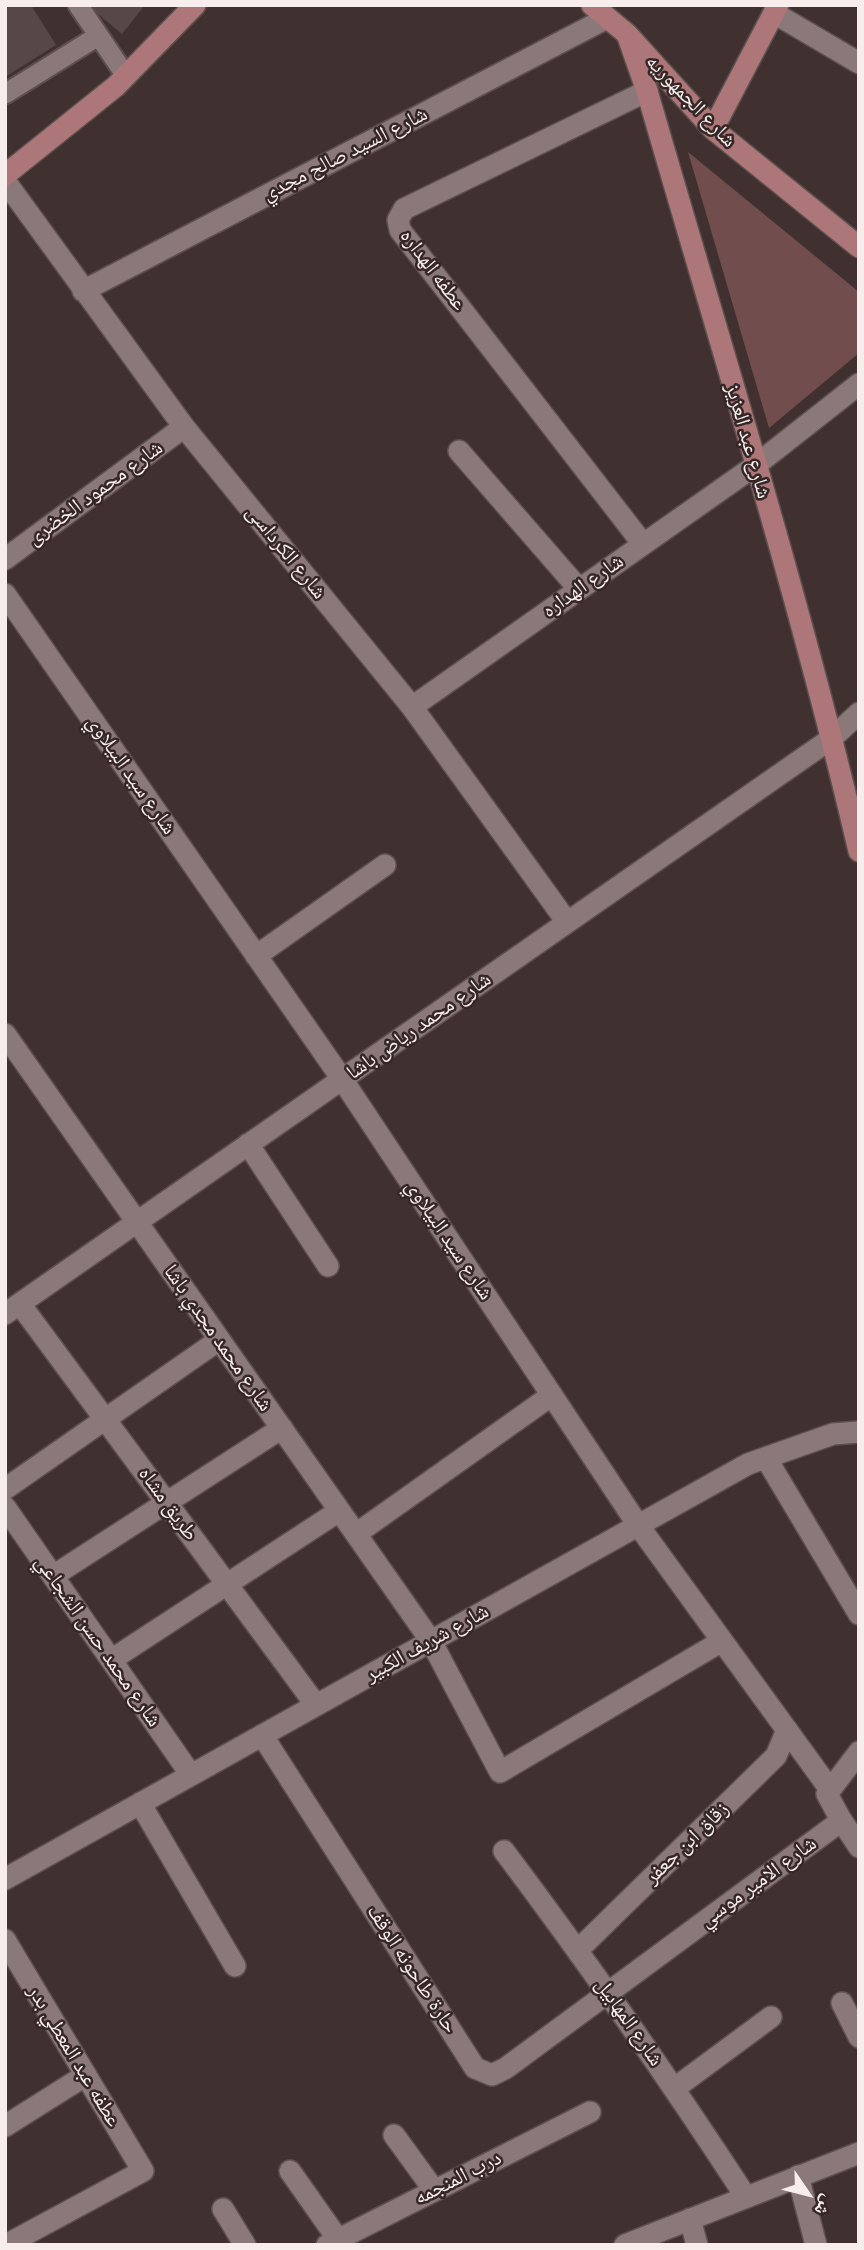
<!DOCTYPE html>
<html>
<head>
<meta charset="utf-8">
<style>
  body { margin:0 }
  #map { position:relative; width:864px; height:2250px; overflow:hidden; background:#403130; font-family:"IBM Plex Serif","Noto Naskh Arabic",serif }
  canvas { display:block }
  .frame { position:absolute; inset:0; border:7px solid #f7eded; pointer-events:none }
  .north { position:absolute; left:773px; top:2159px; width:70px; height:70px; -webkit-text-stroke:5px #352726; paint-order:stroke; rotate:125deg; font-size:19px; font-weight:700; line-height:28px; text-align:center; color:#f7eded }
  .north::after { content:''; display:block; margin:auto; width:24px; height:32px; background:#f7eded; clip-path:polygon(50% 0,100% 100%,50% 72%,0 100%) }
</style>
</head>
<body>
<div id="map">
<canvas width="864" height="2250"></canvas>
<div class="frame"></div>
<div class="north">ش</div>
</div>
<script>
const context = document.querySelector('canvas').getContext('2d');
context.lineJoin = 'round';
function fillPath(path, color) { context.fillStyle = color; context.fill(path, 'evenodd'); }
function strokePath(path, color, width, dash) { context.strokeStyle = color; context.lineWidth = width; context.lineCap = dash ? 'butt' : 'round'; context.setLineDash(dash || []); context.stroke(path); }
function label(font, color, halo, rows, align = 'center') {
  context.font = font + ' "IBM Plex Serif","Noto Naskh Arabic",serif'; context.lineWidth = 5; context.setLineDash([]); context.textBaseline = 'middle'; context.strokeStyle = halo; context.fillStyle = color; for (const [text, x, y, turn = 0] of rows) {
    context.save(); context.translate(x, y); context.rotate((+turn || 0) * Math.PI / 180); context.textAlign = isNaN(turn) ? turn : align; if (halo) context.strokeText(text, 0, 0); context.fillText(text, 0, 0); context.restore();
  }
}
const green = new Path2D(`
  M688,152L859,292V353L769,428Z`);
const building = new Path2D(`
  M5,5H31L56,45L5,77Z
  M87,5H145L122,34Z`);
const lane = new Path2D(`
  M78,5L126,76
  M5,94L98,36`);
const street = new Path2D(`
  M774,13L859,63
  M5,181L184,427L412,707L567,922
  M83,291L607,18
  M459,451L579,589
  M643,544L400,230L398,220L404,209L647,91
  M5,559L184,427
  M5,594L342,1079L638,1525L829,1788
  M412,707L756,465L859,384
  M256,956L385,865
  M5,1034L431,1641L500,1772L722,1641
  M248,1144L328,1266
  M20,1304L316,1705
  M5,1314L832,738L859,713
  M766,1458L859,1614
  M5,1489L219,1340
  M5,1507L191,1775
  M356,1534L552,1395
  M53,1576L282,1428
  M111,1660L339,1511
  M262,1735L475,2068L492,2075L506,2068L837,1824L840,1818L827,1794L859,1752
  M140,1803L235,1966
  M840,1818L859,1847
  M504,1851C589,1964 669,2079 746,2197
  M5,1879L748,1464L833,1434L859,1432
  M5,1940L143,2171L6,2245
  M578,1950L776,1756L787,1730
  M842,2003L859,2037
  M675,2088L771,2017
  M5,2126L86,2075
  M394,2135L434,2190
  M290,2171L342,2245
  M798,2176L816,2245
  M223,2209L245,2245
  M690,2219L697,2245
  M327,2245L590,2112
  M625,2245L859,2153`);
const secondary = new Path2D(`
  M592,5L627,34L713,129L859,247
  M627,34L647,91C720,344 799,595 859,851
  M713,129L778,5
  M5,175L116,86L195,5`);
const streetNames = [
  ["شارع الجمهوريه",691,101,46],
  ["شارع السيد صالح مجدي",345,154,-27],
  ["عطفه الهداره",433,270,53],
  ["شارع عبد العزيز",748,441,74],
  ["شارع محمود الخضرى",95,493,-36],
  ["شارع الكرداسى",286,552,51],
  ["شارع الهداره",583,586,-35],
  ["شارع سيد البيلاوي",131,775,55],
  ["شارع محمد رياض باشا",419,1026,-35],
  ["شارع سيد البيلاوي",449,1240,56],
  ["شارع محمد مجدي باشا",218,1338,55],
  ["طريق مشاه",168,1504,54],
  ["شارع محمد حسن الشجاعي",98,1641,55],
  ["شارع شريف الكبير",427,1643,-29],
  ["زقاق ابن جعفر",687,1843,-44],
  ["شارع الامير موسي",758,1882,-36],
  ["حارة طاحونه الوقف",412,1969,57],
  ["شارع المهابيل",629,2022,55],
  ["عطفه عبد المعطي بدر",74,2056,59],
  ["درب المنجمه",458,2178,-27]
];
fillPath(green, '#714e4d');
fillPath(building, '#574847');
strokePath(lane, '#5c504f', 23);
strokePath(street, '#5c504f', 24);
strokePath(secondary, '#5c504f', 24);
strokePath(lane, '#8b7979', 19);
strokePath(street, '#8b7979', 21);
strokePath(secondary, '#ad7678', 21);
label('21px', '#f7eded', '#352726', streetNames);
</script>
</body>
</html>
